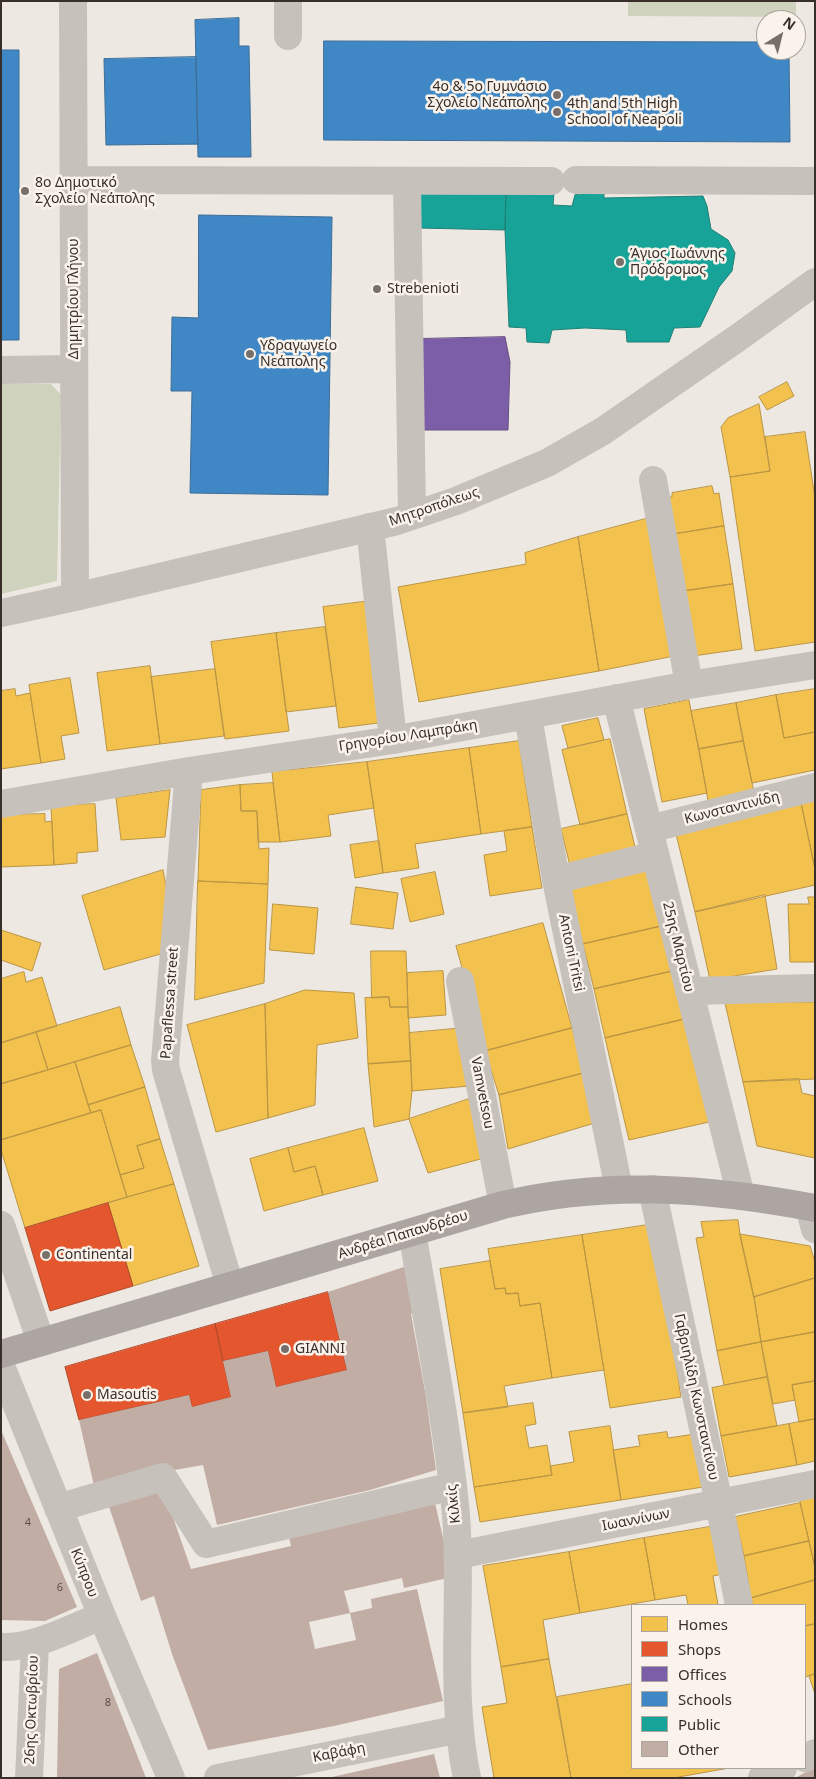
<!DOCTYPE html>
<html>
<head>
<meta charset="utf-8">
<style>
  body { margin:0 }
  #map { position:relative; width:816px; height:1779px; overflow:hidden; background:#eee8e2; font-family:"Noto Sans",sans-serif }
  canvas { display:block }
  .frame { position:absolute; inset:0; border:2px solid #382e2a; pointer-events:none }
  .legend { position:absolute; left:631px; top:1604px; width:175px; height:165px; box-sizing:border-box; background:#faf3eb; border:1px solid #aca49e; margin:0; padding:6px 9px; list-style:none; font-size:15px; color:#382e2a }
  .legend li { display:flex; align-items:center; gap:10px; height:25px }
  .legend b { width:25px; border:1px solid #aca49e }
  .north { position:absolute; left:756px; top:10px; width:50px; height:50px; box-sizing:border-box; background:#faf3eb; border:1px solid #aca49e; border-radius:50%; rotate:36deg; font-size:14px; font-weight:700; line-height:20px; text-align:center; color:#382e2a }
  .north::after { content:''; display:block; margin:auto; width:18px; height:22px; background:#786f6a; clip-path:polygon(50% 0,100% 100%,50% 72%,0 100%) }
</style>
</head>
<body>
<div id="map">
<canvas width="816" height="1779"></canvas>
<div class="frame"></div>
<ul class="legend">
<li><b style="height:14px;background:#f2c14e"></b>Homes</li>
<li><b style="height:14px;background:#e4572e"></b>Shops</li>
<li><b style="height:14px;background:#7b5ea7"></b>Offices</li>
<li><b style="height:14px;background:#3f88c5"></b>Schools</li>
<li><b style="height:14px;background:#17a398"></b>Public</li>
<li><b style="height:14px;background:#c1ada4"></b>Other</li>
</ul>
<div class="north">N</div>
</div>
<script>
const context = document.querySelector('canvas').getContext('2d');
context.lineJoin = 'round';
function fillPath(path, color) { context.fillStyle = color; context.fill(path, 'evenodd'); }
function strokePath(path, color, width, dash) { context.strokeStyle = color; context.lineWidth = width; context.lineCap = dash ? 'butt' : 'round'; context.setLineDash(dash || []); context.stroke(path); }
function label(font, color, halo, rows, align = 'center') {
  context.font = font + ' "Noto Sans",sans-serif'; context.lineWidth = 5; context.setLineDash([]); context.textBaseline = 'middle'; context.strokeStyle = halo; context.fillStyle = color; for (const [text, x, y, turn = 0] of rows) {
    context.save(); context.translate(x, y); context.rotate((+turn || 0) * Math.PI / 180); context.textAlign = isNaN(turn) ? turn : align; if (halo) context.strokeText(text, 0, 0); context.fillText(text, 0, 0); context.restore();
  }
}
const green = new Path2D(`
  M628,1H796V17L628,16Z
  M1,384H51L61,395L57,581L1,594Z`);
const homes = new Path2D(`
  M787,382L794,396L767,410L759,397Z
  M759,404L770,471L730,477L721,427L728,418Z
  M805,432L815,498V642L755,651L730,477L770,471L765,437Z
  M712,486L714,494L719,493L724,526L667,535L662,498L672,497V493Z
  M649,518L674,656L599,671L578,537Z
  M724,526L733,584L684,591L675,534Z
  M578,537L599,671L419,702L398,587L526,564L525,553Z
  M733,584L742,649L693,656L684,591Z
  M370,601L386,722L339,728L323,607Z
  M325,627L336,706L286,712L276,633Z
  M276,633L289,731L225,739L211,642Z
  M150,666L160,744L107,751L97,673Z
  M215,669L224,736L160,744L151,677Z
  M70,678L79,733L61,736L65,759L41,763L29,685Z
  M15,689L16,696L30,693L41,763L1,769V691Z
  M815,689V732L784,738L776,695Z
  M776,695L784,738L815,732V770L752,783L736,703Z
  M689,700L707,793L662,802L644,709Z
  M736,703L743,741L699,749L691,711Z
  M598,718L604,740L568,748L562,726Z
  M610,739L627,814L580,825L562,750Z
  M519,741L532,827L481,834L469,748Z
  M743,741L754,792L708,801L699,749Z
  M469,748L481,834L415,844L419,868L383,873L367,762Z
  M367,762L374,808L328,815L331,836L280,842L272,772Z
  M273,783L280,842H258L257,811H241L240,785Z
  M240,785L241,811H257L259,849L269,848L268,884L198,881L201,790Z
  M170,790L165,837L121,840L116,798Z
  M815,795V869L800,798Z
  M800,798L815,869V885L695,912L675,830Z
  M95,804L98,851L77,853V863L54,865L51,806Z
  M45,814V822L52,821L54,865L1,867V815Z
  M627,814L637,855L571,870L561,829Z
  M532,827L542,888L490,896L484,855L507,851L504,831Z
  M379,841L383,873L355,878L350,845Z
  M647,864L662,926L583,944L568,883Z
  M163,870L169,902L164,953L104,970L82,896Z
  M435,872L444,914L410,922L401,879Z
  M198,881L268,884L264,983L195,1000Z
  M356,887L398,893L393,929L351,924Z
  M765,895L777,969L710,980L695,912Z
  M808,897H815V962H790L788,904H809Z
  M273,904L318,908L314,954L270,950Z
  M543,923L572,1028L485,1051L456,946Z
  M662,926L673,971L594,989L583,944Z
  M1,930L41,943L32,971L1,960Z
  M371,951H406L408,1007H390L389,997L372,998Z
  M443,971L446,1015L408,1018L407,973Z
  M673,971L685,1019L605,1038L594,989Z
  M24,972L26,982L42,977L57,1026L1,1043V979Z
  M305,990L354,993L358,1038L317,1045L315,1105L268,1118L265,1004Z
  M389,997L390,1007H408L411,1061L368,1064L365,998Z
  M798,1002H815V1079L743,1082L725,1003Z
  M265,1004L268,1118L216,1132L187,1025Z
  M120,1007L131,1045L48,1070L36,1032Z
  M685,1019L709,1122L629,1140L605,1038Z
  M464,1028L469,1086L412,1091L409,1033Z
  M572,1028L584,1073L499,1095L485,1051Z
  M36,1032L48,1070L1,1084V1043Z
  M131,1045L145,1087L88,1105L75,1062Z
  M411,1061L412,1091L409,1119L374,1127L368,1064Z
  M75,1062L91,1113L1,1140V1084Z
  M584,1073L598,1122L508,1149L499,1095Z
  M799,1079L802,1093L815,1096V1158L757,1146L743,1082Z
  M145,1087L160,1139L137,1146L144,1168L120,1175L101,1110L91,1113L88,1105Z
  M469,1099L488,1157L428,1173L409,1119Z
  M101,1110L127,1197L25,1228L1,1150V1140Z
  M364,1128L378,1181L323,1195L315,1166L294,1172L288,1148Z
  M160,1139L174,1184L127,1197L120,1175L144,1168L137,1146Z
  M288,1148L294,1172L315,1166L323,1195L264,1211L250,1159Z
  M174,1184L199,1266L133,1286L108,1203Z
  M738,1220L740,1234L754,1297L761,1342L717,1351L696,1238L704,1237L701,1222Z
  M654,1224L681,1397L610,1408L582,1235Z
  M740,1234L810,1246L815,1262V1278L754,1297Z
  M582,1235L604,1370L552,1378L540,1303L520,1306L518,1293L506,1294L505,1288L495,1289L488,1249Z
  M490,1261L495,1289L505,1288L506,1294L518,1293L520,1306L540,1303L552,1378L504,1386L508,1407L463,1413L440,1269Z
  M815,1278V1332L761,1342L754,1297Z
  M815,1332V1381L792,1385L795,1400L773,1404L761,1342Z
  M761,1342L767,1377L724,1385L717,1351Z
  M767,1377L777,1426L721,1436L712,1388Z
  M815,1381V1419L799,1422L792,1385Z
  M533,1403L536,1424L525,1426L529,1448L547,1445L552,1475L474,1487L463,1413Z
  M815,1419V1461L797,1465L789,1424Z
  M789,1424L797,1465L729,1477L721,1436Z
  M610,1426L621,1500L480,1522L474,1487L552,1475L550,1466L574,1462L569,1432Z
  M667,1432L668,1438L695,1434L703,1487L621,1500L613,1450L640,1446L638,1436Z
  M815,1493V1568L799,1497Z
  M800,1503L809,1541L744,1556L735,1517Z
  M715,1526L723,1574L713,1576L718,1605H688L686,1595L655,1600L644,1538Z
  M644,1538L655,1600L580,1613L569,1552Z
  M809,1541L815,1568V1580L751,1598L744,1556Z
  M569,1552L580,1613L543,1620L549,1659L501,1667L483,1566Z
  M815,1580V1624L805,1626V1605H753L751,1598Z
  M815,1624V1674L805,1677V1626Z
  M549,1659L571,1778H494L482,1707L507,1703L501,1667Z
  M815,1674V1694L809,1676Z
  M632,1684V1768H729L673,1778H571L557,1697Z`);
const shops = new Path2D(`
  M108,1203L133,1286L50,1311L25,1228Z
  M328,1292L347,1370L276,1387L268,1351L223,1361L215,1324Z
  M215,1324L231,1397L192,1407L189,1395L79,1420L65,1367Z`);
const offices = new Path2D(`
  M505,337L510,362L508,430H420L417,339Z`);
const schools = new Path2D(`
  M239,18V46H249L251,157H198L195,20Z
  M324,41L766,42V50H789L790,142L324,140Z
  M1,50H19V340H1Z
  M196,57L198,144L106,145L104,59Z
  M199,215L332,217L328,495L190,493L192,391H171L172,317L198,318Z`);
const public = new Path2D(`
  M419,184L506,185L505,230L419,228Z
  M604,191V198L703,196L707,206L711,229L728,240L735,253L732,271L719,287L700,327L674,328L669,342H627L626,330L585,328L552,330L549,343L527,342L526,328L509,327L505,230L506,193H554L553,205L572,206L575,195Z`);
const building = new Path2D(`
  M413,1264L423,1309L411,1314L426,1397L436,1470L370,1490L217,1525L203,1465L152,1474L95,1490L79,1420L189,1395L192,1407L231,1397L223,1361L268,1351L276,1387L347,1370L328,1292Z
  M1,1430L77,1607L45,1621L1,1620Z
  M160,1480L191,1569L291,1546L289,1537L435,1503L452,1577L404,1588L402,1578L344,1591L350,1613L309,1622L315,1649L356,1640L350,1613L372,1608L371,1599L417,1589L443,1701L334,1726L208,1750L172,1654L154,1596L141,1601L106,1498Z
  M97,1653L132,1742L146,1778H57L59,1669Z
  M434,1754L440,1778H332V1777Z
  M815,1767V1778H795Z`);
const minor = new Path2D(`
  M73,1L75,597
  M288,36V1
  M73,180L551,181
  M576,180L815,181
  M407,181L412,516
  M1,370L74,369
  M653,480L689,685
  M370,527L393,740
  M1,613L75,597L397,521L456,501L547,463L603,431L739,337L815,282
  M616,698L741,1196
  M528,716L556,880L619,1189
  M189,771L165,1061L166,1070L230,1286
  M1,804L189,771L393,740L689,685L815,665
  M649,829L815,787
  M556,880L655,855
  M460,981L503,1205
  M689,991L815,988
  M652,1189L719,1503L739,1605
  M809,1207L815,1229
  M1,1225L41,1342
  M412,1232C424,1302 437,1371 447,1441C451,1471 456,1502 457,1532C461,1613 450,1697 467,1778
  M1,1366L102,1616L171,1778
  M58,1508L163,1477L206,1544L453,1486
  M458,1555L815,1484
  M1,1647C36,1648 70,1628 102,1616
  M805,1758L815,1753
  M29,1778L35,1643
  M218,1778L460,1729
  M762,1778L783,1768`);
const major = new Path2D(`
  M1,1354L503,1205C607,1180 710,1188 815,1208`);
const markers = [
  [557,95,5,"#786f6a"],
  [557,112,5,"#786f6a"],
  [25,191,5,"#786f6a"],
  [620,262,5,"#786f6a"],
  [377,289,5,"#786f6a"],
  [250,354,5,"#786f6a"],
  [46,1255,5,"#786f6a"],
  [285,1349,5,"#786f6a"],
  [87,1395,5,"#786f6a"]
];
const numberNames = [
  ["4",28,1523],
  ["6",60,1588],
  ["8",108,1703]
];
const poiNames = [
  ["4ο & 5ο Γυμνάσιο",547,87,"right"],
  ["Σχολείο Νεάπολης",547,103,"right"],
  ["4th and 5th High",567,104],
  ["School of Neapoli",567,120],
  ["8ο Δημοτικό",35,183],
  ["Σχολείο Νεάπολης",35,199],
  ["Άγιος Ιωάννης",630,254],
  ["Πρόδρομος",630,270],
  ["Strebenioti",387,289],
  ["Υδραγωγείο",260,346],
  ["Νεάπολης",260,362],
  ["Continental",56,1255],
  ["GIANNI",295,1349],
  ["Masoutis",97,1395]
];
const streetNames = [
  ["Δημητρίου Γλήνου",74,299,-90],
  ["Μητροπόλεως",434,507,-19],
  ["Γρηγορίου Λαμπράκη",408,736,-9],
  ["Κωνσταντινίδη",732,808,-14],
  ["25ης Μαρτίου",678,947,76],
  ["Antoni Tritsi",571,953,78],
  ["Papaflessa street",170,1003,-86],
  ["Vamvetsou",482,1093,79],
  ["Ανδρέα Παπανδρέου",403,1235,-17],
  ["Γαβριηλίδη Κωνσταντίνου",696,1397,78],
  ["Κιλκίς",454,1504,-96],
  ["Ιωαννίνων",636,1520,-11],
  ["Κύπρου",84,1573,68],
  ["26ης Οκτωβρίου",32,1710,-88],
  ["Καβάφη",339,1753,-11]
];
fillPath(green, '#cfd3bd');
fillPath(homes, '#f2c14e');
strokePath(homes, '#ba9543', 1);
fillPath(shops, '#e4572e');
strokePath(shops, '#b04b2d', 1);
fillPath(offices, '#7b5ea7');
strokePath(offices, '#675082', 1);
fillPath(schools, '#3f88c5');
strokePath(schools, '#3d6d96', 1);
fillPath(public, '#17a398');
strokePath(public, '#218077', 1);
fillPath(building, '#c1ada4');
strokePath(minor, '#c7c1bc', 28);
strokePath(major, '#aca5a1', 28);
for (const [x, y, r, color] of markers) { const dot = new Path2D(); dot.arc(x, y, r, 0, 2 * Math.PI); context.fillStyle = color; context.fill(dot); strokePath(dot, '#faf3eb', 2); }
label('11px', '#5a4e48', null, numberNames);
label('14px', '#382e2a', '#faf3eb', poiNames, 'left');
label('14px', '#382e2a', '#faf3eb', streetNames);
</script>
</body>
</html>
